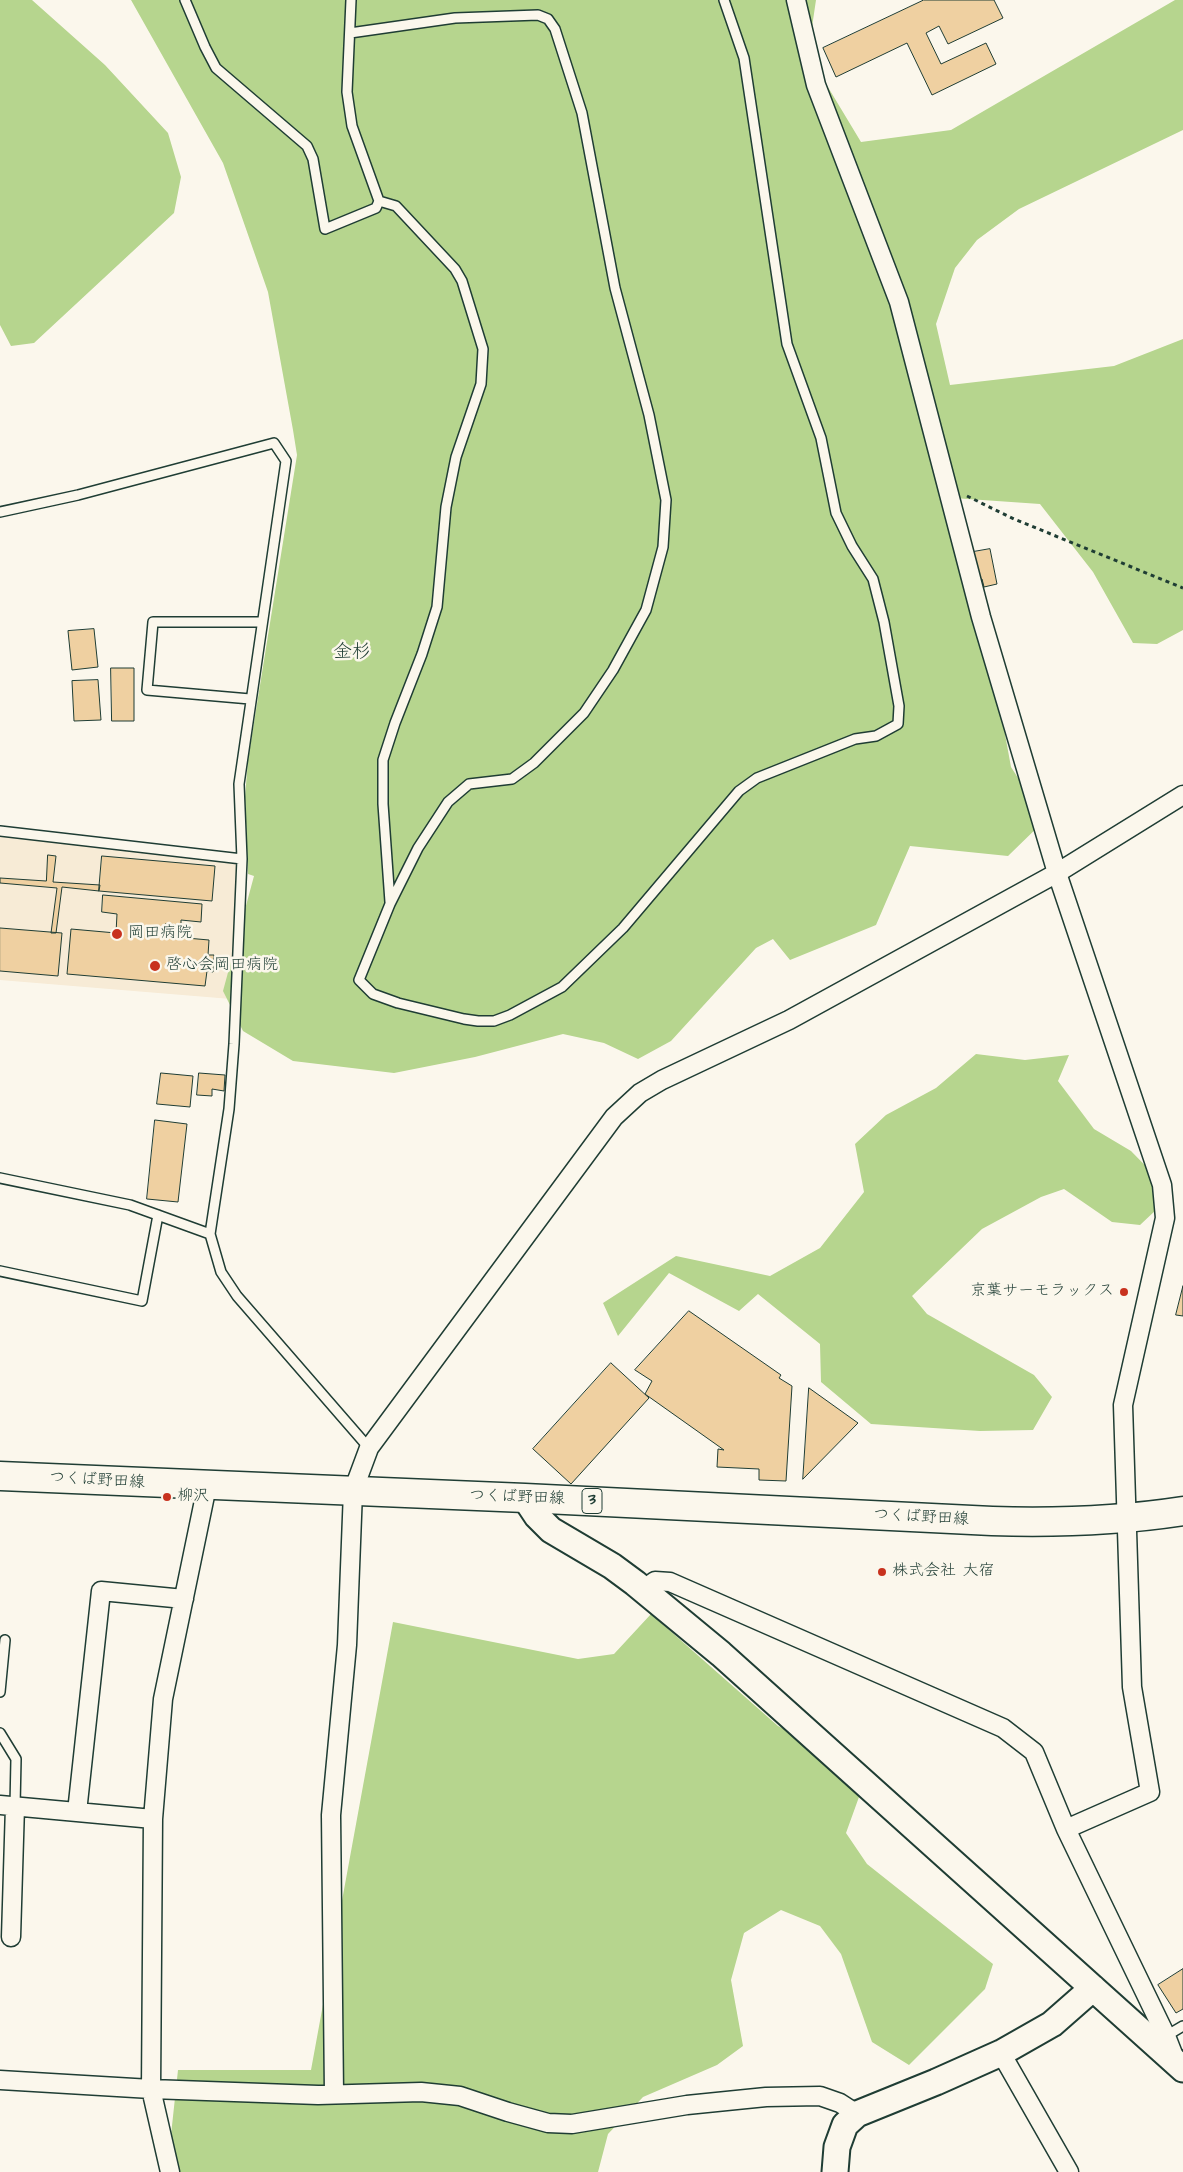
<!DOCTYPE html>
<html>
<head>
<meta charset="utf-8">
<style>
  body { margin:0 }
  canvas { display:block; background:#fbf7ec }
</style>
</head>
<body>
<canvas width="1183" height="2172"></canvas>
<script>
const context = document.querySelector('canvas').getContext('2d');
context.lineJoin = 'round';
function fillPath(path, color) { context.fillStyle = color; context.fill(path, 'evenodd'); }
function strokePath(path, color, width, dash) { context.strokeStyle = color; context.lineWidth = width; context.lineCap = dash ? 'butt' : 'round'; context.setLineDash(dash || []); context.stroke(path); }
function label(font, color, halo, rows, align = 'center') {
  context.font = font + ' "Architects Daughter","Klee One",sans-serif'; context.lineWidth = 5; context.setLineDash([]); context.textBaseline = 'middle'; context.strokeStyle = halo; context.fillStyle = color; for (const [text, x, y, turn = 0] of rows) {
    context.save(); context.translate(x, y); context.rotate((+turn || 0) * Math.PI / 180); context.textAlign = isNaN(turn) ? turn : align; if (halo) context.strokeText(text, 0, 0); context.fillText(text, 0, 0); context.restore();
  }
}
const built = new Path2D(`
  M0,836L236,863L237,887L231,999L0,980Z`);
const green = new Path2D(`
  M0,0H32L105,65L168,133L181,177L174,213L34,343L11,346L0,325Z
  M131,0H816L808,54L861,142L951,130L1175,0H1183V130L1019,209L977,240L955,268L936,324L950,385L1114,366L1183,339V630L1157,644L1133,643L1093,572L1040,504L939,497L968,571L1000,707L1011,767L1045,820L1008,856L910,846L876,925L790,960L773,939L756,948L671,1041L638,1059L604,1043L563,1034L475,1057L394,1073L293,1061L243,1031L223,991L254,876L248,874L245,797L248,760L297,455L293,430L268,292L223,163Z
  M976,1054L1025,1060L1069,1055L1058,1081L1094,1129L1131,1151L1173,1194L1140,1225L1112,1222L1064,1189L1041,1197L982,1229L912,1296L927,1314L1034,1375L1052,1397L1033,1430L980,1431L871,1424L821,1382L820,1344L758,1294L739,1311L669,1273L618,1336L603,1303L676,1256L770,1276L820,1248L864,1192L855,1144L886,1115L936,1088Z
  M651,1614L778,1726L868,1772L846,1833L867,1864L993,1964L985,1989L909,2065L872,2042L841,1954L820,1926L781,1910L744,1933L731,1980L743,2046L717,2065L643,2097L608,2134L598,2172H167L178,2070H311L393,1622L578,1659L614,1654Z`);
const building = new Path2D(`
  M924,0H994L1003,18L948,44L939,26L926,33L941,64L986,43L996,64L932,95L907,43L836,77L823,48Z
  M990,549L997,584L984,587L982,579L978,580L973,552Z
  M94,629L98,667L72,670L68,631Z
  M111,668H134V721H112Z
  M98,680L101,720L74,721L72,681Z
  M48,855L56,856L53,882L100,885L99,891L62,887L56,933H51L57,888L0,883V878L46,881Z
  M102,856L215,866L212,901L99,891Z
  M103,895L202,904L201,922L181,920V925L165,924L164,936L209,940L208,955H214L213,972L207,971L205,986L67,974L71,929L116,933L117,914L102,912Z
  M0,928L62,933L58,976L0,971Z
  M161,1073L193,1076L190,1107L157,1104Z
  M199,1073L225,1075L224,1091L212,1089V1096L197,1095Z
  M155,1120L187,1124L178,1202L147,1199Z
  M1183,1286V1316L1176,1315Z
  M689,1311L781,1375L779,1378L792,1386L786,1481L759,1480V1469L717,1467L718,1449L724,1450L645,1394L652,1381L635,1370Z
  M611,1363L649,1398L571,1484L533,1449Z
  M809,1388L858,1423L803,1479Z
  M1183,1969V2009L1176,2013L1158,1985Z`);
const path = new Path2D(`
  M967,496L1014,519L1183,588`);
const lane = new Path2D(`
  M185,0L205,47L216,68L307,146L313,159L325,229L376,208L379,201L352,126L347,92L351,0
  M350,33L455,18L538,15L548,19L555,29L582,113L615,288L649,415L666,500L663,547L646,610L613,670L584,713L534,763L512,779L469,784L448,802L418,848L390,904L359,980L373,994L398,1003L464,1019L478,1021H494L510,1015L562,987L623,928L739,791L757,778L855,739L876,736L898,724L899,706L884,622L873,579L852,546L836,513L821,438L787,344L744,58L724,0
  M379,201L396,206L455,269L462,281L483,349L481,384L456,457L446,507L437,607L422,654L395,723L383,760V804L390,902
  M0,512L78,495L274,443L286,461L239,784L242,859L234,1044L229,1109L210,1234L221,1272L237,1296L369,1448
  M250,699L147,690L153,622H262
  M0,831L242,859
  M0,1178L130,1205L210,1234
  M0,1271L142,1301L158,1215
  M0,1692L5,1640
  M0,1733L16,1759L15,1806
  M1166,2036L1183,2026`);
const street = new Path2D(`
  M796,0L816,85L899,302L981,617L1057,873L1162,1185L1165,1218L1123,1405L1132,1687L1150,1792L1066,1829
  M644,1589L655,1581L670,1582L1003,1728L1034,1752L1066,1829L1166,2036L1175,2059
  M0,1805L153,1819
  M77,1812L101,1591L184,1599
  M11,1937L15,1806
  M1001,2053L1069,2172
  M0,2080L151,2089L318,2095L421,2092L460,2096L508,2112L548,2123L572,2124L687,2105L766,2097L820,2096L840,2103L857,2114
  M334,2094L331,1815L347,1645L353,1491L369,1448L614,1117L640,1093L662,1080L789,1020L1057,873L1183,795
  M170,2172L151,2089L153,1819L163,1699L207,1486`);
const secondary = new Path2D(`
  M525,1498L537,1516L551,1530L612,1566L635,1583L721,1654L1183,2069
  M835,2172L837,2147L845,2125L857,2114L936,2082L1001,2053L1052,2024L1093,1988`);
const primary = new Path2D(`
  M0,1476L525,1498L992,1521C1057,1523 1118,1521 1183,1511`);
const markers = [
  [117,934,6,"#c8321e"],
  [155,966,6,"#c8321e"],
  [1124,1292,5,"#c8321e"],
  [167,1497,5,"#c8321e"],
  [882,1572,5,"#c8321e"]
];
const shields = [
  [592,1501,20]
];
const shieldNames = [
  ["3",592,1501]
];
const poiNames = [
  ["岡田病院",128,934],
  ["啓心会岡田病院",166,966],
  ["京葉サーモラックス",1114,1292,"right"],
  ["柳沢",177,1497],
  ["株式会社 大宿",892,1572]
];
const streetNames = [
  ["つくば野田線",97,1481,3],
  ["つくば野田線",517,1498,2],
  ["つくば野田線",921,1518,3]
];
const quarterNames = [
  ["金杉",352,653]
];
fillPath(built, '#f7ebd6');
fillPath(green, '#b6d58e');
fillPath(building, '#efd0a1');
strokePath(building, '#1f3d34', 1);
strokePath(lane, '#1f3d34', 12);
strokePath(street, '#1f3d34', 21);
strokePath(secondary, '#1f3d34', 29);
strokePath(primary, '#1f3d34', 31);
strokePath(path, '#1f3d34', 3, [4, 4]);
strokePath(lane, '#fbf7ec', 9);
strokePath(street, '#fbf7ec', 18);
strokePath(secondary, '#fbf7ec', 25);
strokePath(primary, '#fbf7ec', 28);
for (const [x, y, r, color] of markers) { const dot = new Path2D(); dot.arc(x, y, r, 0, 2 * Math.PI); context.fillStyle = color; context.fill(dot); strokePath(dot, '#fbf7ec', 2); }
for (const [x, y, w] of shields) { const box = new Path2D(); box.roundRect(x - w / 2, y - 12.5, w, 25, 4); context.fillStyle = '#fbf7ec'; context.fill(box); strokePath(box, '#1f3d34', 1); }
label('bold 15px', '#1f3d34', null, shieldNames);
label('16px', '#1f3d34', '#fbf7ec', poiNames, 'left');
label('16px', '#1f3d34', '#fbf7ec', streetNames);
label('19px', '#1f3d34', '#fbf7ec', quarterNames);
</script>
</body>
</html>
